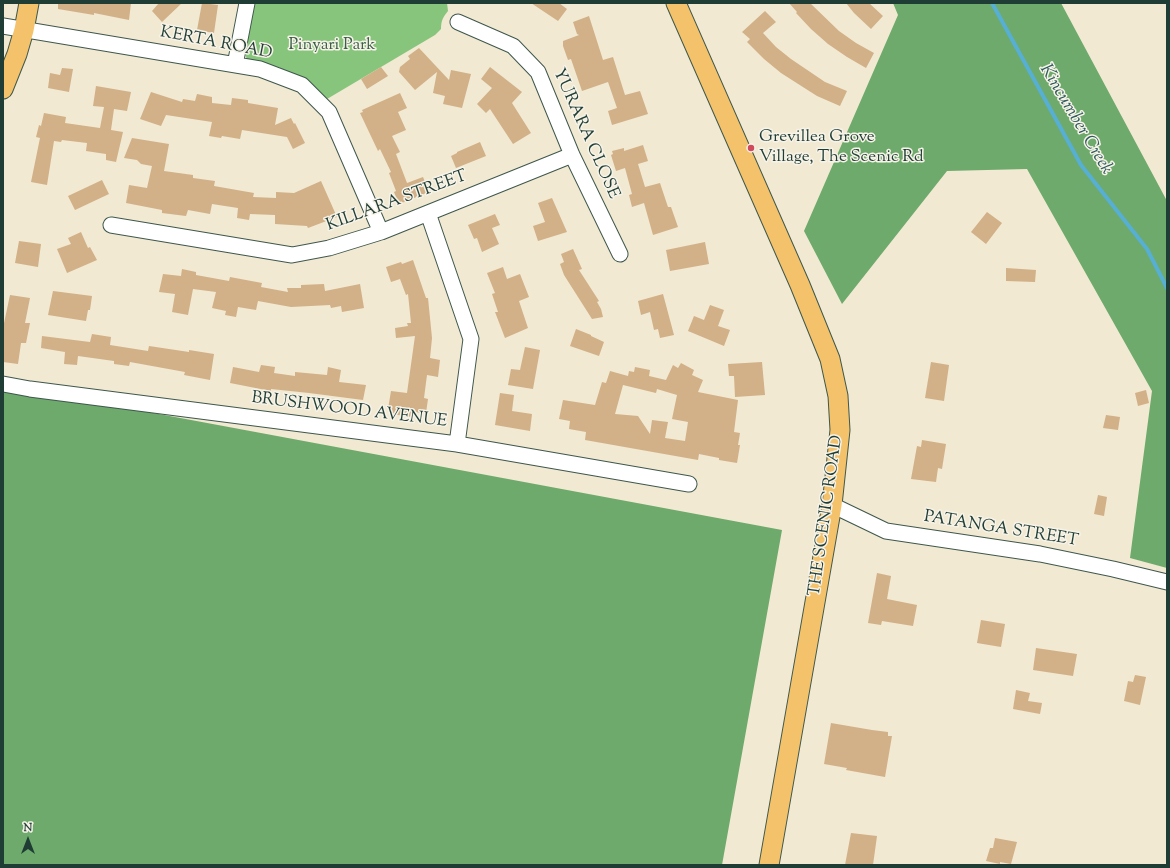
<!DOCTYPE html>
<html>
<head>
<meta charset="utf-8">
<style>
  body { margin:0 }
  #map { position:relative; width:1170px; height:868px; overflow:hidden; background:#f1e9d2; font-family:"Sorts Mill Goudy",serif }
  canvas { display:block }
  .frame { position:absolute; inset:0; border:4px solid #1f3d34; pointer-events:none }
  .north { position:absolute; left:8px; top:820px; width:40px; height:40px; -webkit-text-stroke:3px #f7f3e8; paint-order:stroke; rotate:0deg; font-size:11px; font-weight:700; line-height:16px; text-align:center; color:#1f3d34 }
  .north::after { content:''; display:block; margin:auto; width:14px; height:18px; background:#1f3d34; clip-path:polygon(50% 0,100% 100%,50% 72%,0 100%) }
</style>
</head>
<body>
<div id="map">
<canvas width="1170" height="868"></canvas>
<div class="frame"></div>
<div class="north">N</div>
</div>
<script>
const context = document.querySelector('canvas').getContext('2d');
context.lineJoin = 'round';
function fillPath(path, color) { context.fillStyle = color; context.fill(path, 'evenodd'); }
function strokePath(path, color, width, dash) { context.strokeStyle = color; context.lineWidth = width; context.lineCap = dash ? 'butt' : 'round'; context.setLineDash(dash || []); context.stroke(path); }
function label(font, color, halo, rows, align = 'center') {
  context.font = font + ' "Sorts Mill Goudy",serif'; context.lineWidth = 3; context.setLineDash([]); context.textBaseline = 'middle'; context.strokeStyle = halo; context.fillStyle = color; for (const [text, x, y, turn = 0] of rows) {
    context.save(); context.translate(x, y); context.rotate((+turn || 0) * Math.PI / 180); context.textAlign = isNaN(turn) ? turn : align; if (halo) context.strokeText(text, 0, 0); context.fillText(text, 0, 0); context.restore();
  }
}
const green = new Path2D(`
  M254,3H447L448,11C443,17 441,21 441,29L435,35L327,99L301,77L278,67L258,64L247,60L245,53Z`);
const forest = new Path2D(`
  M893,3H1061L1167,201V568L1130,558L1152,391L1027,169L947,171L842,304L804,231L898,15Z
  M3,385L782,530L722,865H3Z`);
const stream = new Path2D(`
  M992,3L1081,165L1147,249L1167,288`);
const building = new Path2D(`
  M58,3H131L129,20L94,13V15L58,9Z
  M159,3H182L162,22L152,11Z
  M202,3L218,5L214,33L197,30Z
  M531,3H559L567,9L558,21Z
  M789,3H810L839,31L856,43L874,53L866,68L847,57L828,44L811,29L796,13L797,12Z
  M846,3H869L883,16L871,29L854,13Z
  M765,11L776,22L763,33L776,47L791,59L825,82L847,91L840,106L817,96L781,73L764,59L747,42L750,39L742,32Z
  M589,16L603,60L613,57L625,95L640,91L648,114L612,125L608,111L617,108L608,82L582,91L571,59L568,60L563,46V41L579,35L577,34L573,22Z
  M419,48L449,80L451,70L471,74L462,108L443,104L445,96L433,93L437,72L415,90L399,72L400,67L410,59L408,56Z
  M381,67L388,76L367,89L361,79Z
  M490,67L522,92L512,103L531,133L513,144L490,109L486,113L477,104L492,88L481,79Z
  M62,68L73,69L69,92L48,88L50,73L60,75Z
  M96,86L131,92L127,111L114,109L111,130L123,132L116,162L106,160V154L86,151L87,143L62,140L61,142L54,141L47,185L31,182L40,138L36,137L39,125L41,126L44,113L66,117L65,123L100,128L104,107L93,106Z
  M151,92L182,102L183,99L195,101L197,94L212,97V103L231,105L232,98L248,100V103L278,108L275,125L291,118L294,124L295,123L305,143L293,149L287,137L242,130L240,139L222,136L221,138L209,136L212,122L166,115L161,126L140,119Z
  M400,93L407,108L398,112L406,130L392,136L400,152L396,154L407,183L423,177L429,192L399,204L394,192L396,191L389,173L391,172L380,149L378,151L360,113L363,112L362,110Z
  M132,138L169,144L164,171L193,175V178L215,181L214,186L254,193L253,197L276,198V192L294,193L321,181L337,217L308,228L307,226L275,224V215L250,214L249,220L237,218L238,208L212,204L210,214L188,210L186,216L162,213V210L126,203L129,185L147,188L152,166L141,164L137,160L124,158Z
  M480,142L486,156L456,168L451,156L457,153V152Z
  M643,145L648,161L638,164L645,187L660,183L668,207H671L678,227L653,235L644,203L632,207L629,195L632,194L625,168L616,171L611,155L613,154L612,151L624,148V151Z
  M102,180L109,194L75,210L68,196Z
  M552,198L567,232L538,241L533,226L545,222L538,203Z
  M987,212L1002,223L986,244L971,232Z
  M495,214L500,225L492,228L499,244L482,252L477,238L474,239L468,225Z
  M81,232L88,248L90,247L97,260L67,273L57,249L71,244L68,238Z
  M19,241L41,244L38,267L15,263Z
  M705,242L709,264L670,271L666,250Z
  M573,249L582,269L579,270L599,301L597,302L601,309L603,317L592,319L564,275L560,264L564,262L561,254Z
  M413,260L426,298H428L432,338L430,358L440,360L438,377L427,375L424,398L428,399L426,413L412,412V417L391,414V409H388L391,391L407,393L415,336L396,338L395,328L408,326L407,323H411L408,294L406,295L400,279L391,282L386,267L401,262L402,264Z
  M503,267L507,279L520,274L529,297L519,301L528,328L505,338L495,312H498L492,294L495,293L487,273Z
  M1006,268L1036,270L1035,282L1006,281Z
  M182,269L196,272V275L229,281L230,277L262,283L261,287L288,292L287,288H301V285L324,284L325,291L360,284L364,308L342,312L341,306L331,308L330,305L291,307L258,301L256,310L238,307L236,317L225,315L226,311L212,308L216,292L193,289L188,315L172,312L175,294L159,292L163,274L181,276Z
  M53,291L92,296L90,310H88L86,321L48,315Z
  M663,294L674,335L660,338L658,329L654,330L650,312L641,315L638,301Z
  M10,295L30,298L25,323H30L26,343H21L18,364L3,362V328Z
  M710,305L724,310L718,326L730,330L724,346L688,331L694,316L704,320Z
  M576,329L591,335V336L604,342L599,356L570,346Z
  M92,334L111,337L110,345L148,351L149,346L189,352V350L214,354L210,380L184,375L185,372L130,362L129,366L114,364V361L78,356L77,365L64,364L65,352L41,348L42,336L90,342Z
  M525,347L540,350L533,389L508,385L511,369L520,370Z
  M762,362L765,395L735,397L734,376H729L728,364Z
  M931,362L949,365L944,401L925,398Z
  M681,363L694,370L692,375L703,380L698,392L738,400L734,432L740,433L738,445H740L737,463L719,460V458L699,454L698,460L585,440L586,432L569,429L570,421L559,419L563,400L595,405L602,382L606,383L610,371L628,376L629,371L634,372L635,367L650,370L649,376L666,380L673,365L678,368ZM623,385L656,393L657,389L677,395L672,419L688,422L685,441L665,438L668,422L652,420L650,434L638,416L615,414Z
  M261,365L275,367L274,373L295,376V372L327,375L328,367L341,370L339,382L366,385L363,400L309,393L271,389V391L230,383L233,367L259,372Z
  M1146,390L1149,403L1138,406L1135,393Z
  M500,393L514,395L512,411L532,414L530,431L495,425Z
  M1106,415L1120,417L1118,430L1103,428Z
  M922,440L946,444L942,469L938,468L936,482L911,479L917,446L921,447Z
  M1098,495L1107,497L1104,516L1094,514Z
  M877,573L891,576L887,599L917,605L913,626L882,621L881,625L868,623Z
  M981,620L1005,624L1001,647L977,643Z
  M1036,648L1077,654L1073,676L1033,670Z
  M1135,675L1146,677L1140,705L1124,701L1128,681L1133,682Z
  M1016,690L1030,693L1028,701L1042,703L1040,714L1013,709Z
  M831,723L872,730L888,732V736H892L885,777L846,770L847,768L824,764Z
  M851,833L877,836L873,865H845Z
  M995,838L1017,842L1011,864L1000,862V864L986,861L990,848H993Z`);
const minor = new Path2D(`
  M458,22L513,46L538,72L572,155L620,254
  M3,26L260,69L302,85L329,112L381,232
  M235,65L247,3
  M428,213L471,339L457,444
  M111,225L292,255L329,248L381,232L572,155
  M3,384L30,389L457,444L689,484
  M832,505L886,531L1040,554L1113,569L1167,582`);
const major = new Path2D(`
  M676,3L800,285L830,359L838,396L840,430L832,505L769,865
  M3,89L17,54L24,30L29,3`);
const markers = [
  [751,148,4,"#d1495b"]
];
const streetNames = [
  ["KERTA ROAD",216,44,11],
  ["YURARA CLOSE",585,134,66],
  ["KILLARA STREET",397,202,-20],
  ["BRUSHWOOD AVENUE",349,411,7],
  ["THE SCENIC ROAD",827,516,-82],
  ["PATANGA STREET",1001,530,9]
];
const parkNames = [
  ["Pinyari Park",332,46]
];
const poiNames = [
  ["Grevillea Grove",759,138],
  ["Village, The Scenic Rd",759,158]
];
const waterNames = [
  ["Kincumber Creek",1075,120,59]
];
fillPath(green, '#87c57c');
fillPath(forest, '#6daa6c');
strokePath(stream, '#57afd4', 4);
fillPath(building, '#d2b088');
strokePath(minor, '#3e574c', 17);
strokePath(major, '#3e574c', 21);
strokePath(minor, '#fff', 15);
strokePath(major, '#f3c26a', 19);
for (const [x, y, r, color] of markers) { const dot = new Path2D(); dot.arc(x, y, r, 0, 2 * Math.PI); context.fillStyle = color; context.fill(dot); strokePath(dot, '#f7f3e8', 1.5); }
label('17px', '#1f3d34', '#f7f3e8', streetNames);
label('17px', '#395f46', '#f7f3e8', parkNames);
label('17px', '#1f3d34', '#f7f3e8', poiNames, 'left');
label('italic 18px', '#2d5a5c', '#f7f3e8', waterNames);
</script>
</body>
</html>
